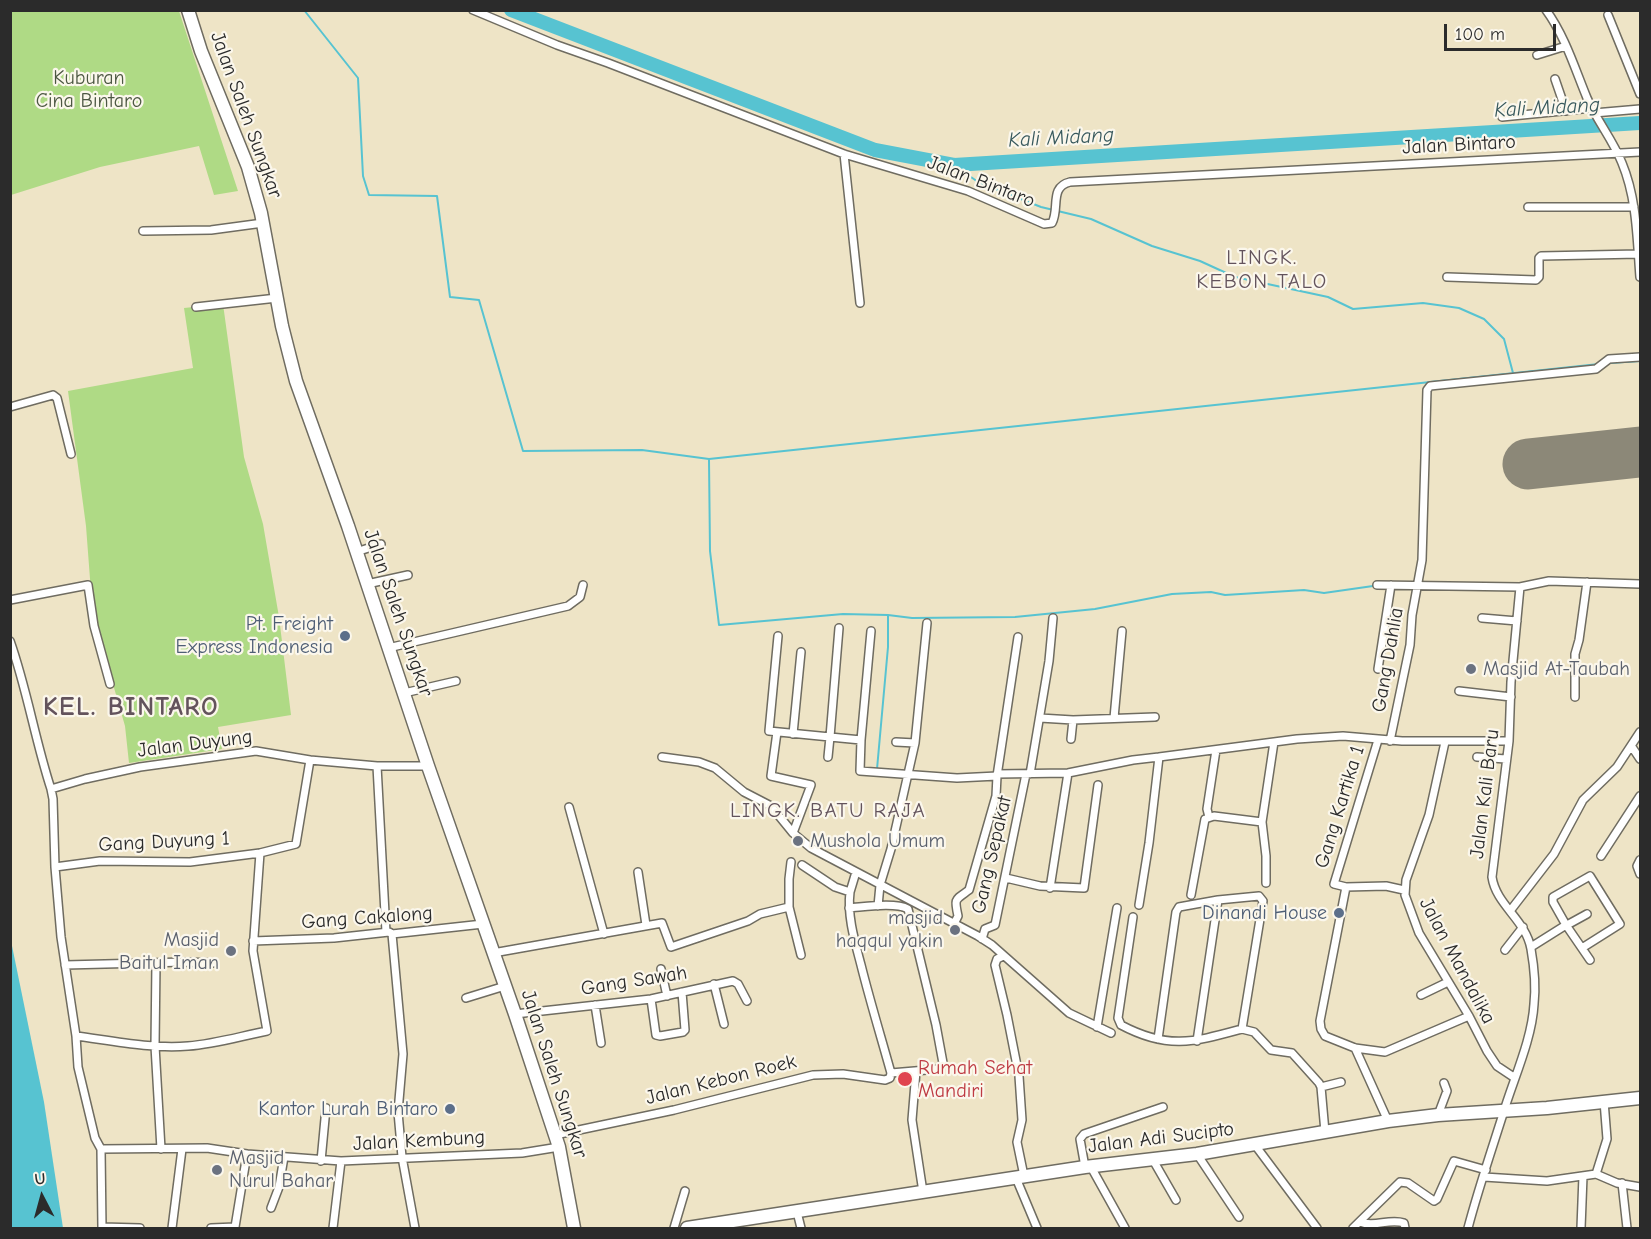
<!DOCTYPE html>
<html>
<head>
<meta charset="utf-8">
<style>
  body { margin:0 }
  #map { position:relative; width:1651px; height:1239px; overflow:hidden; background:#eee4c6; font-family:"Comic Neue",sans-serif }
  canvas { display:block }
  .frame { position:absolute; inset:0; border:12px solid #2b2b2b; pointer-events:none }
  .north { position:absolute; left:12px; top:1167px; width:60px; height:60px; -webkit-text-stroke:4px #fbf7ec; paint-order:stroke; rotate:354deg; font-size:16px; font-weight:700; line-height:24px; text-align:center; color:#2b2b2b }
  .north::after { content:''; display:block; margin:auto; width:21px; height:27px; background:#2b2b2b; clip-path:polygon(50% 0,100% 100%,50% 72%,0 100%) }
  .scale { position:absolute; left:1444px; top:24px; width:112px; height:27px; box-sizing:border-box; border:3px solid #2b2b2b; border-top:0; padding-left:8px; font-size:18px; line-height:21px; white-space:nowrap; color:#2b2b2b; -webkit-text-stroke:4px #fbf7ec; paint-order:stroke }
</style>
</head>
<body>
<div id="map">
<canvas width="1651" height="1239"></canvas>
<div class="frame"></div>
<div class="north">U</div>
<div class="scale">100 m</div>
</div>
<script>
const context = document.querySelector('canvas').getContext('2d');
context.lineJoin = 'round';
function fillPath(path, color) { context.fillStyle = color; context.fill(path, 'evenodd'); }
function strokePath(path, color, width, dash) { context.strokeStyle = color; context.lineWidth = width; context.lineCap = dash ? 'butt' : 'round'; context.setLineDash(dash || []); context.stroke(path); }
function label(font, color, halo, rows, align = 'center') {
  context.font = font + ' "Comic Neue",sans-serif'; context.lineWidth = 4.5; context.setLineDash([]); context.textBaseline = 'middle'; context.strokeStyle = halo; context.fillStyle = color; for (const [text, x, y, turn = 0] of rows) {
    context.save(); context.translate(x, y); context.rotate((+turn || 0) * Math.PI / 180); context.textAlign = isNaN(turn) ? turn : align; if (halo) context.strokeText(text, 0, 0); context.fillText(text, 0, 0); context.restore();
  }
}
const green = new Path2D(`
  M11,10L179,11L238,191L214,195L199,146L100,167L11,195Z
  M223,304L244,457L263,524L279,617L291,715L218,727L222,749L129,763L125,726L98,632L91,592L86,526L68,391L193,368L184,308Z`);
const water = new Path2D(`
  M11,941L44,1102L63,1228H11Z`);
const stream = new Path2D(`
  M304,10L358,78L363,176L369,195L437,196L450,297L479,300L523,451L642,450L709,459L1599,364
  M954,165L978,182L1041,207L1091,219L1152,246L1200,261L1235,277L1328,297L1353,309L1423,303L1459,308L1484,319L1504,339L1513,373
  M1610,363L1640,361
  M709,460L710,551L719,625L843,614L888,615V647L877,769
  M888,615L912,618L1015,617L1095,609L1172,594L1211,592L1225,595L1304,590L1324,593L1373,586`);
const river = new Path2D(`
  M511,10L875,150L954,165L1640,123`);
const runway = new Path2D(`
  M1528,464L1640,452`);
const street = new Path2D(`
  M473,10L557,45L608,63L844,154L968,191L1044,224L1052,223C1060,208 1049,187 1070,182L1640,152
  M1546,10C1565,36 1575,69 1587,98C1597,121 1613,140 1622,163C1637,199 1637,239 1640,277
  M1608,15L1640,94
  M1537,55L1566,46
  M1555,79L1566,111
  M1594,113L1640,109
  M1502,117L1592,108
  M844,154L860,303
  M1528,207H1634
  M143,231L211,230L263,223
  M1447,277L1536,280L1539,277V258L1541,256L1639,254
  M196,307L277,298
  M10,407L53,395L57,398L71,454
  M356,552L381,544
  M367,584L408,575
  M1377,585L1520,587
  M10,600L88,585L94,626L110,684
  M1482,618L1517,621
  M839,628L830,737L861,740L860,771L957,778L997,776
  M778,636L769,731L830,737L828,757
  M10,641C27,689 35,740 51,789
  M388,648L568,606L580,597L583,585
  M1378,669L1391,585
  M1459,691L1511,697
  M404,693L456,681
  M1575,697V654L1579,640L1587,582
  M1040,718L1073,720L1155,717
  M1114,718L1122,631
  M777,732L771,776L811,785L793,833
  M793,734L801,652
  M1071,739L1073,720
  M861,740L871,631
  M1378,740L1334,884L1346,887L1386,886L1404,890
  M1390,741L1410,645L1412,615L1422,560L1427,390L1430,386L1596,369L1609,359L1640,357
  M896,742L915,743
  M1445,742L1429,815L1406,880L1405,895L1419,933L1469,1016L1487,1051L1497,1066L1515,1078
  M1632,747L1640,759
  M662,757L699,762L715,768L744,792L771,806L793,833L811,848L978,936L992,945L1069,1013L1111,1033
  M1477,757L1506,759
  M377,766L386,932
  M997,774L1068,773L1133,760L1159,757
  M1030,774L1049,661L1053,618
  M569,807L604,934
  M1209,817L1207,809L1216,750
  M1262,822L1266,856V883
  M1601,856L1640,796
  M1640,860L1637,866L1640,874
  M802,865L835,887L850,892C847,916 855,942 861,965C870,1001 881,1037 891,1073L938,1069L943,1063L936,1025L908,909C895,902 864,907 849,908
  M55,867L100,861L190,862L260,853L296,844L310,760
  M638,872L646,925
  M1006,878L1040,886L1084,888L1098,785
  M1346,887L1320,1021L1321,1029L1325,1036L1355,1048L1385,1052L1469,1016
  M1050,888L1068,773
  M850,892L856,872
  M1191,895L1205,819L1214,816L1262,822L1274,742
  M1139,905L1149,843L1159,757L1297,739L1343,736L1402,741H1509
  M878,906L880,885L891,849L915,743L927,623
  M789,907V879L791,862
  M1510,911L1554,854L1583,800L1617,767L1640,732
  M1133,917L1118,1018L1121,1025C1168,1050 1194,1042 1242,1029L1254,1032L1271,1050L1292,1053L1319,1083L1321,1087L1325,1132
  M955,922L958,916C954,898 955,900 969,890L996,796L997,776L1018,637
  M1566,925L1553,902V897L1590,876L1620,924L1582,948
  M1567,925L1587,914
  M392,934L403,1054L398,1112L402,1157L415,1228
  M982,939L985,929L995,925L1026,774
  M253,941L334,938L389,932L392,934L483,924
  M1531,947L1566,925L1590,960
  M1505,950L1523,927
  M493,953L662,923L671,947L748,921L760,914L789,907L801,955
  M1003,956L997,959L995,965L1007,1015L1019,1076L1022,1120L1017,1142L1024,1176
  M156,963L155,1046L161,1149
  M65,965L185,962L213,963
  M661,969L667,996
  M714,984L724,1024
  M1421,995L1448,982
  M466,998L505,986
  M651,999L656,1035L660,1036L683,1032L685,1030L682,992
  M595,1005L601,1043
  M515,1014L651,999L733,981L738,984L747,1001
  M1097,1027L1117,908
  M76,1036C113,1041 152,1049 188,1046C215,1044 241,1036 267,1031L253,951L260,853
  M1158,1039L1176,912L1179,907L1218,900L1259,896L1263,901L1242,1029
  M1197,1041L1218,900
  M1355,1048L1388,1121
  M916,1071L912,1120L923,1192
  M1321,1087L1341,1082
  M1438,1115L1447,1091L1444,1083
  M555,1135L674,1110L813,1075L843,1074L885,1080L890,1078L891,1073
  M1255,1145L1317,1228
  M101,1149L207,1148L247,1154L341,1161L522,1153L559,1147
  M1197,1154L1239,1217
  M1153,1160L1176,1200
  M321,1161L326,1108
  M1085,1167L1080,1139L1084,1134L1163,1107
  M1091,1167L1125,1228
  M1596,1174L1607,1139L1604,1101
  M1596,1174L1617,1183L1640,1187
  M1484,1177L1547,1181L1596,1174
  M1016,1178L1037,1228
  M1622,1183L1627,1228
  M271,1208L279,1187L284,1157
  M797,1212L801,1228
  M1360,1222C1374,1228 1389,1218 1404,1223L1405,1228
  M102,1227L140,1228
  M102,1228L101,1149L95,1138L78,1067L76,1036L61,937L55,867L53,799L51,789L85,779L140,767L256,751L310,760L377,766H428
  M172,1228L182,1149
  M211,1228L235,1227L247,1154
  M333,1228L341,1161
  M674,1228L685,1191
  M1353,1228L1400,1182L1408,1183L1434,1201L1437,1199L1454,1161L1486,1170
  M1468,1228C1478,1190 1491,1152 1503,1114C1513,1080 1532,1040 1534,1004C1536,986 1534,966 1531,949C1526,920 1496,905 1492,877L1509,741L1511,682L1520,587L1549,581L1640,584
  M1581,1228L1583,1176`);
const highway = new Path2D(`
  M188,10L201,51L248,167L261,213L282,326L296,381L348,526L428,766L515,1014L559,1147L574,1228
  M687,1228L1085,1167L1197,1154L1388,1121L1438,1115L1547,1108L1640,1098`);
const markers = [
  [345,636,6,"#5c6f8a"],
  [1471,669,6,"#6b7280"],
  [798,841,6,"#6b7280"],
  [1339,913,6,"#5c6f8a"],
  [955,930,6,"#6b7280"],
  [231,951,6,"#6b7280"],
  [905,1079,8,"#e0444e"],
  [450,1109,6,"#5c6f8a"],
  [217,1170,6,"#6b7280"]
];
const parkNames = [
  ["Kuburan",89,78],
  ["Cina Bintaro",89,101]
];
const streetNames = [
  ["Jalan Saleh Sungkar",246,115,70],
  ["Jalan Bintaro",1459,145,-3],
  ["Jalan Bintaro",981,182,21],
  ["Jalan Saleh Sungkar",398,613,71],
  ["Gang Dahlia",1388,660,-80],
  ["Jalan Duyung",195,744,-7],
  ["Jalan Kali Baru",1485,794,-83],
  ["Gang Kartika 1",1340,807,-73],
  ["Gang Duyung 1",164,842,-3],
  ["Gang Sepakat",992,855,-77],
  ["Gang Cakalong",367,918,-4],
  ["Jalan Mandalika",1457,961,62],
  ["Gang Sawah",634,981,-9],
  ["Jalan Saleh Sungkar",554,1074,72],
  ["Jalan Kebon Roek",721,1080,-14],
  ["Jalan Adi Sucipto",1161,1138,-7],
  ["Jalan Kembung",419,1141,-3]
];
const serviceNames = [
  ["Pt. Freight",333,624],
  ["Express Indonesia",333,647],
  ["Dinandi House",1327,913],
  ["Kantor Lurah Bintaro",438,1109]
];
const worshipNames = [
  ["Masjid At-Taubah",1483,669],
  ["Mushola Umum",810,841],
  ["masjid",943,918,"right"],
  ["haqqul yakin",943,941,"right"],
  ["Masjid",219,940,"right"],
  ["Baitul Iman",219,963,"right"],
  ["Masjid",229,1158],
  ["Nurul Bahar",229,1181]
];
const healthNames = [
  ["Rumah Sehat",918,1068],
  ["Mandiri",918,1091]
];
const waterNames = [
  ["Kali Midang",1547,108,-3],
  ["Kali Midang",1061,138,-3]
];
const neighbourhoodNames = [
  ["LINGK.",1262,258],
  ["KEBON TALO",1262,282],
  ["LINGK. BATU RAJA",828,811]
];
const districtNames = [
  ["KEL. BINTARO",131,708]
];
fillPath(green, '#afda85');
fillPath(water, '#57c3d1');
strokePath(stream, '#57c3d1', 2);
strokePath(river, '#57c3d1', 14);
strokePath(runway, '#8c8878', 51);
strokePath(street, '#6f6c61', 10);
strokePath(highway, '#6f6c61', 15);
strokePath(street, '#fff', 7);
strokePath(highway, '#fff', 12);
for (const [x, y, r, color] of markers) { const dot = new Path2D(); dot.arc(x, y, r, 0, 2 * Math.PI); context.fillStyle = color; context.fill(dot); strokePath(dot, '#fbf7ec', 2); }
label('20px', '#4c5742', '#fbf7ec', parkNames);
label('20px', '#2b2b2b', '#fbf7ec', streetNames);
label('20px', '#4e5e75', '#fbf7ec', serviceNames, 'right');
label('20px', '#5b616d', '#fbf7ec', worshipNames, 'left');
label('20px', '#be3a42', '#fbf7ec', healthNames, 'left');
label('italic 21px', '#38595d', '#fbf7ec', waterNames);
context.letterSpacing = '1.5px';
label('21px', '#63535c', '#fbf7ec', neighbourhoodNames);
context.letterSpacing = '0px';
context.letterSpacing = '1.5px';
label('bold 26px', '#63535c', '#fbf7ec', districtNames);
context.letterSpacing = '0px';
</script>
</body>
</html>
